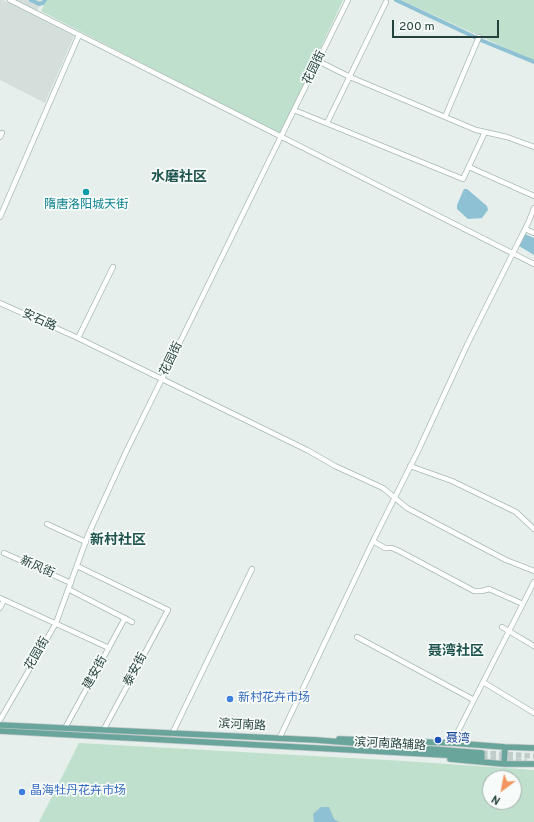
<!DOCTYPE html>
<html>
<head>
<meta charset="utf-8">
<style>
  body { margin:0 }
  #map { position:relative; width:534px; height:822px; overflow:hidden; background:#e6efec; font-family:Overpass,sans-serif }
  canvas { display:block }
  .north { position:absolute; left:482px; top:770px; width:40px; height:40px; box-sizing:border-box; background:#f7fbf9; border:1px solid #a3b1ae; border-radius:50%; rotate:212deg; font-size:11px; font-weight:700; line-height:16px; text-align:center; color:#24423d }
  .north::after { content:''; display:block; margin:auto; width:14px; height:18px; background:#f39560; clip-path:polygon(50% 0,100% 100%,50% 72%,0 100%) }
  .scale { position:absolute; left:392px; top:20px; width:107px; height:18px; box-sizing:border-box; border:2px solid #24423d; border-top:0; padding-left:5px; font-size:12px; line-height:14px; white-space:nowrap; color:#24423d; -webkit-text-stroke:3px #f7fbf9; paint-order:stroke }
</style>
</head>
<body>
<div id="map">
<canvas width="534" height="822"></canvas>
<div class="north">N</div>
<div class="scale">200 m</div>
</div>
<script>
const context = document.querySelector('canvas').getContext('2d');
context.lineJoin = 'round';
function fillPath(path, color) { context.fillStyle = color; context.fill(path, 'evenodd'); }
function strokePath(path, color, width, dash) { context.strokeStyle = color; context.lineWidth = width; context.lineCap = dash ? 'butt' : 'round'; context.setLineDash(dash || []); context.stroke(path); }
function label(font, color, halo, rows, align = 'center') {
  context.font = font + ' Overpass,"Noto Sans SC",sans-serif'; context.lineWidth = 3.5; context.setLineDash([]); context.textBaseline = 'middle'; context.strokeStyle = halo; context.fillStyle = color; for (const [text, x, y, turn = 0] of rows) {
    context.save(); context.translate(x, y); context.rotate((+turn || 0) * Math.PI / 180); context.textAlign = isNaN(turn) ? turn : align; if (halo) context.strokeText(text, 0, 0); context.fillText(text, 0, 0); context.restore();
  }
}
const built = new Path2D(`
  M0,0H3L74,36L45,103L0,80Z
  M16,0H42L37,11Z`);
const green = new Path2D(`
  M47,0H343L280,135L41,11Z
  M401,0H534V61Z
  M79,743L404,761L534,770V822H39ZM490,778H514V802H490Z`);
const water = new Path2D(`
  M464,189H467L487,206L488,210L482,218L468,219L457,209V205Z
  M525,234L534,238V255L519,246Z
  M321,807H329L334,819L339,822H314L313,814Z`);
const canal = new Path2D(`
  M31,0L39,4L43,3L45,0
  M396,0L483,41L534,62`);
const majorTunnel = new Path2D(`
  M482,753L534,756
  M482,757L527,762`);
const minor = new Path2D(`
  M10,0L534,264
  M318,61L350,77L476,130L507,137L534,147
  M294,110L463,179L485,132
  M445,117L479,37
  M327,123L386,2
  M0,137L2,133
  M469,167L534,196
  M0,217L79,35
  M525,229L534,233
  M113,267L78,338L307,450L335,466L383,488L407,508L506,560L534,571
  M0,303L78,338
  M410,466L452,481L516,512L534,529
  M47,524L86,542
  M373,541L385,548H392L399,551L474,591H482L489,589L523,604
  M4,553L71,583
  M77,566L168,610L104,729
  M68,589L132,622
  M0,598L109,648
  M0,608L4,600
  M502,627L534,646
  M357,637L474,700
  M483,682L534,713
  M0,720L56,623L88,535L125,454L348,0
  M65,728L125,618
  M172,734L252,569
  M279,739L373,541L418,451L468,343L529,221L534,208
  M452,743L534,582`);
const major = new Path2D(`
  M0,725L316,740L482,753
  M0,731L482,757
  M339,739L452,743L505,747L534,748
  M450,759L504,764H534
  M504,764L505,747`);
const markers = [
  [86,192,4,"#0f9aa8"],
  [230,699,4,"#3f7fe0"],
  [438,740,4,"#1a4fb4"],
  [22,792,4,"#3f7fe0"]
];
const streetNames = [
  ["花园街",315,68,-64],
  ["安石路",39,321,24],
  ["花园街",172,359,-64],
  ["新风街",37,568,24],
  ["花园街",38,654,-60],
  ["泰安街",136,670,-62],
  ["建安街",96,673,-61],
  ["滨河南路",242,726,3],
  ["滨河南路辅路",390,745,3]
];
const cultureNames = [
  ["隋唐洛阳城天街",86,206]
];
const shopNames = [
  ["新村花卉市场",238,699],
  ["晶海牡丹花卉市场",30,792]
];
const transitNames = [
  ["聂湾",446,740]
];
const quarterNames = [
  ["水磨社区",179,178],
  ["新村社区",118,541],
  ["聂湾社区",456,652]
];
fillPath(built, '#d4dfdb');
fillPath(green, '#bfe0cc');
fillPath(water, '#8ec1d3');
strokePath(canal, '#8ec1d3', 4);
strokePath(majorTunnel, '#bfccc9', 5.5, [5.5, 3]);
strokePath(minor, '#a8b8b4', 6);
strokePath(major, '#c2cac9', 7);
strokePath(minor, '#fff', 4.5);
strokePath(major, '#6aa59c', 5.5);
for (const [x, y, r, color] of markers) { const dot = new Path2D(); dot.arc(x, y, r, 0, 2 * Math.PI); context.fillStyle = color; context.fill(dot); strokePath(dot, '#f7fbf9', 1.5); }
label('12px', '#24423d', '#f7fbf9', streetNames);
label('12px', '#0d838f', '#f7fbf9', cultureNames);
label('12px', '#366cbe', '#f7fbf9', shopNames, 'left');
label('12px', '#164399', '#f7fbf9', transitNames, 'left');
label('bold 14px', '#1f544e', '#f7fbf9', quarterNames);
</script>
</body>
</html>
